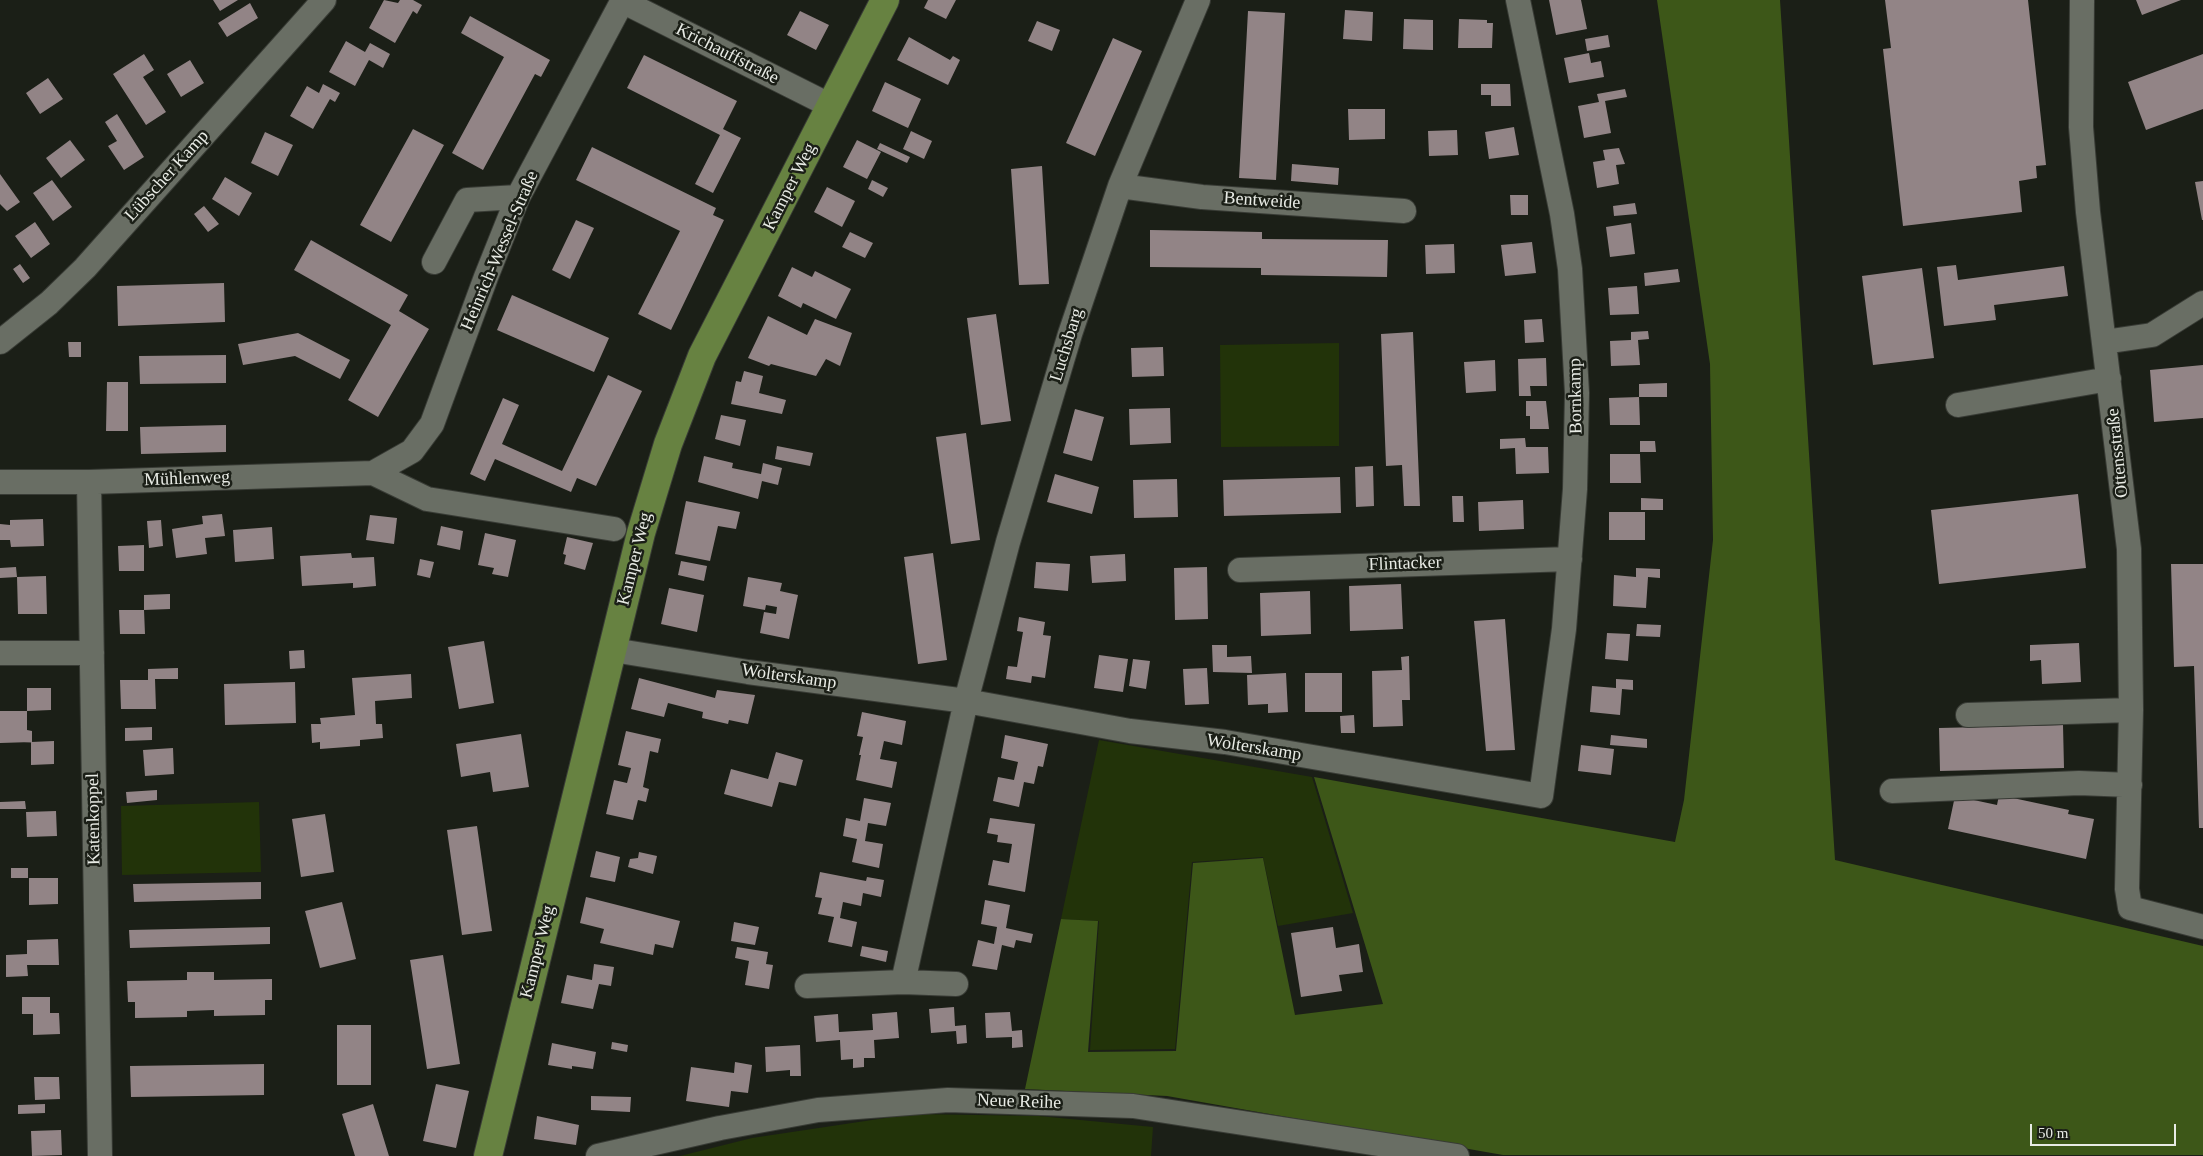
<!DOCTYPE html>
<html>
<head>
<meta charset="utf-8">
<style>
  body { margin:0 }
  #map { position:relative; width:2203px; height:1156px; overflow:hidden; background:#1b1f17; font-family:"Times New Roman",serif }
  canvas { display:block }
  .scale { position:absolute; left:2030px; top:1124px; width:146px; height:22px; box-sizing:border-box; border:2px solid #e8ebe5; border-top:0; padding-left:6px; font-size:15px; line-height:18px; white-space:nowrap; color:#e8ebe5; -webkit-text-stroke:4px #1b1f17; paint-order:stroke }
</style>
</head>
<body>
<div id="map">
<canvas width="2203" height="1156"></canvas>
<div class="scale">50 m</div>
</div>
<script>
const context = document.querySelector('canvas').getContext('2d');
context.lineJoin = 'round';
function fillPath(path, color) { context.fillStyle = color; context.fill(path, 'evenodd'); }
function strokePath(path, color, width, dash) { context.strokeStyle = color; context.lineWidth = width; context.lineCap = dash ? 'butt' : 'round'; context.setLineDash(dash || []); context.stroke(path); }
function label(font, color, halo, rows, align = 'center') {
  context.font = font + ' "Times New Roman",serif'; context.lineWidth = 5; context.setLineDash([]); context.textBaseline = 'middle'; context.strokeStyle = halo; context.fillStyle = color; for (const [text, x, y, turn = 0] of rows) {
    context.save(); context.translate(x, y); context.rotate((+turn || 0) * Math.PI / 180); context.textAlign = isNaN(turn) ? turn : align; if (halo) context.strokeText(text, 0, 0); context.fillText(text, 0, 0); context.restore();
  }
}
const green = new Path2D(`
  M1339,343V446L1221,447L1220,345Z
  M1099,740L1312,777L1353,913L1278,926L1263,857L1192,862L1175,1049L1090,1050L1099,921L1061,919Z
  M259,802L261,872L122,875L121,806Z
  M912,1114L1039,1116L1153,1127L1151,1156H680L752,1138Z`);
const forest = new Path2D(`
  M1657,0H1780L1835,860L2203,946V1155H1503L1167,1096L1025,1089L1061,919L1098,921L1088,1052L1176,1051L1193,863L1263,858L1295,1015L1383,1004L1314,777L1675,842L1684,800L1713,540L1710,364Z`);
const building = new Path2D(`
  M213,0H238L220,11Z
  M384,0L398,3L400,0H413L422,5L417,14L413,11L395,43L369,28Z
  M928,0H956L946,19L924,8Z
  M1549,0H1581L1587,29L1556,35Z
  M1885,0H2028L2046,165L2036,166L2037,178L2019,181L2022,212L1903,226L1883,49L1891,48Z
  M2136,0H2181L2142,15Z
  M250,3L258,18L227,37L218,23Z
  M1345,10L1373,12L1372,41L1343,39Z
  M800,11L829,25L816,50L787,35Z
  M1248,11L1285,13L1276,180L1239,178Z
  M470,16L550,60L541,77L535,74L483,170L452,153L504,57L461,33Z
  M1404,19L1433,20V50L1403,49Z
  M1459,19L1487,20V23H1493L1492,48H1458Z
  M1037,21L1060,30L1052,51L1028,41Z
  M1608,35L1610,47L1587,51L1585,39Z
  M909,37L950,60L953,56L960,60L948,85L897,60Z
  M1113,38L1142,51L1095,156L1066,143Z
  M346,41L365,52L370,43L390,54L383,68L369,60L355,86L329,72Z
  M1589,53L1591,63L1601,61L1604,77L1569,83L1564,58Z
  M144,54L154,70L143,77L166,112L146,125L113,74Z
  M2203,54V109L2146,130L2128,82Z
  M644,55L737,101L723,129L741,138L713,193L695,184L720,135L627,88Z
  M190,60L204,83L181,97L167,74Z
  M48,78L63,99L40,114L26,93Z
  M885,82L921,99L908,128L872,111Z
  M323,84L340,93L335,102L330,99L313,129L290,116L307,86L319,93Z
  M1481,84H1510L1511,106H1491V95H1481Z
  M1625,89L1627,97L1605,101L1611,133L1584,138L1578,106L1599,102L1597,94Z
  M1348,109H1385V139L1349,140Z
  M117,114L144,157L124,170L108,146L117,141L105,122Z
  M1514,127L1519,155L1489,159L1485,132Z
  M413,129L444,145L391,242L360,225Z
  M1457,130L1458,155L1429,156L1428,131Z
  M911,131L932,141L924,159L903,149Z
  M265,132L293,145L278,176L251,163Z
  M70,140L85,160L61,178L46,158Z
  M857,140L881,152L867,179L843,167Z
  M880,143L910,157L907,163L877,149Z
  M592,147L716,208L713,215L724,220L671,330L638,314L680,231L576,180Z
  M1619,148L1625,164L1616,165L1619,184L1597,188L1593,162L1605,160L1603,150Z
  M1292,164L1339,168L1338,185L1291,181Z
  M1042,166L1049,284L1019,285L1011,169Z
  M0,174L20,202L7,211L0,204Z
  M225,177L252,193L239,216L212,199Z
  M52,180L72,207L53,221L33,193Z
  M872,180L888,188L883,197L868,189Z
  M2203,181V220H2202L2195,182Z
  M827,187L855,201L842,227L814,212Z
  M1510,195H1528V215H1511Z
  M1635,203L1637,214L1614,216L1613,206Z
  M204,206L219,224L208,232L194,214Z
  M576,220L594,228L570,279L552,270Z
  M35,222L50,244L31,258L15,236Z
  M1631,223L1635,254L1610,257L1606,227Z
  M1150,230L1262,232V239L1388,240L1387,277L1261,275V268L1150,267Z
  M850,232L873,243L865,258L842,247Z
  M311,240L408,295L399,311L429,329L378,417L348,400L391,325L294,270Z
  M1532,242L1536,273L1505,276L1501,245Z
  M1454,244L1455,273L1426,274L1425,245Z
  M20,264L30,278L23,283L13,269Z
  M1956,265L1958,280L2064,266L2068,296L1994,305L1996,320L1944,326L1937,267Z
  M792,267L812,277L815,271L851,289L836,319L803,303L801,308L778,296Z
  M1922,268L1934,358L1873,365L1862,276Z
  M1678,269L1680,282L1645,286L1644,273Z
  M224,283L225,322L118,326L117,286Z
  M1637,286L1639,314L1610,315L1608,288Z
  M512,295L609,338L594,372L497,330Z
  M996,314L1011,421L981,425L967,318Z
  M768,316L807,335L815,319L852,333L840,366L826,359L816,376L771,364L769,366L748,358Z
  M1542,319L1544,342L1525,343L1524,320Z
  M1648,331L1649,339L1638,340L1640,365L1611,366L1610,341L1631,340V332Z
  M1413,332L1420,506H1404L1402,465L1386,466L1381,334Z
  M298,333L350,360L340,379L295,356L243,365L238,344Z
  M68,342H81V357H69Z
  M1163,347L1164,376L1132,377L1131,348Z
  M226,355V383L140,384L139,356Z
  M1546,358L1547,386H1530L1531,396H1519L1518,359Z
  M1495,360L1496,391L1466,393L1464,362Z
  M2203,365V418L2154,422L2150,370Z
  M744,371L763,376L759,393L786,400L782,414L731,404L736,381L741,382Z
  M608,375L642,391L596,486L577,478L571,492L495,459L485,481L470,474L503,398L519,405L502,444L562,471Z
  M107,382H128V431H106Z
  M1667,383V397H1639V384Z
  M1639,397L1640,425H1610L1609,398Z
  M1526,401H1546L1549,429H1530V416H1526Z
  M1170,408L1171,443L1130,445L1129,409Z
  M1075,409L1104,417L1092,461L1063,453Z
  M721,415L746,420L740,446L715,439Z
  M226,425V452L141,454L140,427Z
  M966,433L980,540L951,544L936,437Z
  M1525,438L1526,447H1548L1549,473L1516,474L1515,448L1500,449V439Z
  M1640,441H1655L1656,452H1640Z
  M777,446L813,453L810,466L775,459Z
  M1610,454H1640L1641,483H1610Z
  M704,456L733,463L732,468L761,474L763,463L782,468L778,485L762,481L758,499L698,482Z
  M1373,466L1374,506L1356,507L1355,467Z
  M1055,474L1099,487L1092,514L1047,502Z
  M1340,477L1341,513L1224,516L1223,480Z
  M1177,479L1178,517L1134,518L1133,480Z
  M2078,494L2086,568L1939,584L1931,510Z
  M1452,496H1463L1464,522H1453Z
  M1641,498L1663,499V510H1641Z
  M1523,500L1524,529L1479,531L1478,502Z
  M686,501L740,512L736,529L718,526L710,561L675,554Z
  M1609,512H1645V540H1609Z
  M222,514L225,536L205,538L207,554L176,558L172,529L203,524L202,516Z
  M370,515L397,518L394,544L366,540Z
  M43,519L44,546L11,547L10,540H0V524L10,525V520Z
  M161,520L163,546L149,548L147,521Z
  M441,526L463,531L460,550L437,545Z
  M272,527L274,559L235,562L233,530Z
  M485,533L516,540L508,577L492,574L494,568L478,565Z
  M567,537L593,543L585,570L564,564L566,555L563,554Z
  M144,545V571H119L118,546Z
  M351,553L352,558L374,557L376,586L353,588V583L302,586L300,556Z
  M933,553L947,660L918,664L904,557Z
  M1125,554L1126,581L1092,583L1090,556Z
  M420,559L434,562L430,578L417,575Z
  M681,561L707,566L704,581L678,575Z
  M1036,562L1070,564L1068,591L1034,588Z
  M2171,564H2203V828H2199L2194,666L2174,667Z
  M16,567L17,577L0,578V568Z
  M1207,567L1208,619L1175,620L1174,568Z
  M1636,568L1660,569V578L1648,577L1646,608L1613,606L1614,575L1636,577Z
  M46,576L47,614H18L17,577Z
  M748,577L782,583L780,591L798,595L789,639L760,633L764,612L776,614L777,607L766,605L765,610L743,606Z
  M1401,584L1403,629L1350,631L1349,586Z
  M669,588L704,595L697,632L661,624Z
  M1310,591L1311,634L1261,636L1260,593Z
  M170,594V609L144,610V595Z
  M119,610H144L145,634H120Z
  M1019,617L1045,622L1043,635L1051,636L1045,678L1032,676L1031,683L1006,679L1008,666L1017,667L1023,632L1017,631Z
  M1505,619L1515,750L1486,751L1474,621Z
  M1637,624L1661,625L1660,637L1636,636Z
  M1607,633L1630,634L1628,661L1605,659Z
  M484,641L494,703L459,709L448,647Z
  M2079,643L2081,682L2042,684L2041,660L2030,661V645Z
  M1212,645H1227V657L1251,656L1252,673L1213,672Z
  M304,650L305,668L290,669L289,651Z
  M1099,655L1128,659L1123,692L1094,688Z
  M1409,656L1410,700H1402L1403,726L1373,727L1372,671L1402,670L1401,657Z
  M1133,659L1150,661L1146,689L1129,686Z
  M178,668V679H155L156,709H121L120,680H148V669Z
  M1207,668L1209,704L1185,705L1183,669Z
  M1286,673L1288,712L1268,713V704L1248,705L1247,675Z
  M1305,673H1342V712H1305Z
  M411,674L412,698L375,701L376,724H382L383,738L360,740V746L320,749V742L312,743L311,724H321L320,718L355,715L352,678Z
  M639,678L715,698L717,690L755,695L748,724L729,720L728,724L702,718L703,712L668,703L664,717L631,709Z
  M1616,679L1633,680V690L1622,689L1620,715L1590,712L1592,686L1616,688Z
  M295,682L296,723L225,725L224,684Z
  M27,688H51V710L27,711V730L32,731V742L0,743V711H27Z
  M862,712L906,721L902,745L884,741L880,759L897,762L892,788L856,780L861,755H859L863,737L857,736Z
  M1354,715L1355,733H1341L1340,716Z
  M2063,725L2064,768L1940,771L1939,728Z
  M152,727V740L125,741V728Z
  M626,731L661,739L658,753L650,751L643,787L649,789L646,802L638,800L633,820L606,814L614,780L627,783L631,768L618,765Z
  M521,734L529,787L493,792L490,772L461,777L456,744Z
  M1005,735L1048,744L1043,767L1038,766L1034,784L1024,782L1019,807L993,801L998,777L1014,780L1018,762L1001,758Z
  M1611,735L1647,739V748L1610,745Z
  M54,741V764L31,765V742Z
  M1581,745L1614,749L1611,775L1578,771Z
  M173,748L174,774L145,776L143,750Z
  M776,752L803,760L796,786L779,782L772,807L724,794L731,769L768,779Z
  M157,790V800L127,803L126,792Z
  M1999,795L2069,810L2068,814L2094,819L2086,859L1948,829L1955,796L1997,805Z
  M864,798L891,803L886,826L868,823L865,841L883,844L879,868L852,862L857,839L843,836L846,818L860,821Z
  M25,801L26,809H0V802Z
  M56,811L57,836L27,837L26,812Z
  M325,814L334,872L301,877L292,819Z
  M990,818L1035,824L1025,892L988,885L993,860L1009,863L1012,844L997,842L998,835L987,833Z
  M477,826L492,931L462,935L447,830Z
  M596,851L620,857L615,882L590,877Z
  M639,852L657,856L653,874L628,867L630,859L638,858Z
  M11,868H28V878H11Z
  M820,872L866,881L867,877L884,880L881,897L863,893L861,906L843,902L840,918L857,922L852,947L828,942L834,917L818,914L822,898L815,897Z
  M29,878H58V904L29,905Z
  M261,882V899L134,902L133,884Z
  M586,897L680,921L673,948L655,944L653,955L600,943L604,929L580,923Z
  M985,900L1010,905L1006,928L1033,934L1031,943L1016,940L1014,948L1002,945L997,970L972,966L978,940L994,944L997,927L981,924Z
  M342,902L356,959L320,968L305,911Z
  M734,922L759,927L755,945L731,941Z
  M270,927V944L130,948L129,930Z
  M1333,927L1336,948L1359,944L1363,972L1339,975L1342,991L1301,997L1291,933Z
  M58,939L59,965H27L28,976L6,977V955L27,954V940Z
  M862,946L888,951L886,962L860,956Z
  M737,947L768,952L766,964L773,965L769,989L745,985L749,961L735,958Z
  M443,955L460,1064L427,1069L410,960Z
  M594,964L614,967L611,986L599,984L593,1009L561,1003L567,975L592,980Z
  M187,972H214V980L272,979V1000H265V1015L214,1016V1010L187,1011V1017L135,1018V1002H128L127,981L187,980Z
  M22,997H50V1013H59L60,1034L33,1035V1014H22Z
  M954,1007L955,1026L966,1025L967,1043L957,1044L956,1031L931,1033L929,1009Z
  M897,1012L899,1038L874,1040L875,1058H864V1067L853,1068V1059L841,1060L840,1040L816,1042L814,1016L838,1014L839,1032L873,1030L872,1014Z
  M1010,1012L1012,1031L1022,1030L1023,1047L1012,1048V1037L986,1038L985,1013Z
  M337,1025H371V1085H337Z
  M612,1042L628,1045L627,1052L611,1049Z
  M552,1043L596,1052L593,1069L572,1066V1069L548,1065Z
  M800,1045L801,1076H790V1070L766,1072L765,1047Z
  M735,1062L752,1065L748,1093L731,1091L729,1107L686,1101L691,1067L734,1073Z
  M264,1064V1095L131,1097L130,1066Z
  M34,1077H59L60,1099L35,1100Z
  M436,1084L469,1091L456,1148L423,1141Z
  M591,1096L631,1097L630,1112L591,1110Z
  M45,1104V1113L18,1114V1105Z
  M373,1104L389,1156H355L342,1114Z
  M537,1116L579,1125L576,1145L534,1139Z
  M61,1130L62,1155L32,1156L31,1131Z`);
const minor = new Path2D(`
  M2082,0L2081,127L2088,212L2129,549L2131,710L2127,889L2130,908L2203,927
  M622,1L831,106
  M1120,186L1202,197L1404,211
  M434,262L467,200L518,197
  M0,342L49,303L85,268L324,0
  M2104,342L2152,335L2203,303
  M1958,405L2109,379
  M373,473L427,499L614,529
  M0,482H89L373,473L412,451L432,424L486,277L518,197L623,0
  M89,482L100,1156
  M1240,570L1570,559
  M613,650L748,672L966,701L1130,731L1225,742L1541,796L1564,629L1575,489L1577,393L1570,269L1562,214L1518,0
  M0,653H92
  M1968,715L2131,710
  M1892,791L2079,783L2130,785
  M903,982L956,984
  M807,986L903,982L966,701L1008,542L1070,334L1120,186L1198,0
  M598,1156L720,1128L818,1110L948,1100L1133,1106L1457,1156`);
const major = new Path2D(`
  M488,1156L641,533L668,444L702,356L885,0`);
const streetNames = [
  ["Krichauffstraße",727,54,27],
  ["Lübscher Kamp",167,176,-48],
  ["Kamper Weg",790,187,-63],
  ["Bentweide",1262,201,4],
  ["Heinrich-Wessel-Straße",500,251,-67],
  ["Luchsbarg",1067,345,-73],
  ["Bornkamp",1576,396,-91],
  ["Ottensstraße",2118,453,-96],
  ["Mühlenweg",187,479,-2],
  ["Kamper Weg",635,559,-76],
  ["Flintacker",1405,564,-2],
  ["Wolterskamp",789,677,8],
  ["Wolterskamp",1254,748,9],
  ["Katenkoppel",94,819,-91],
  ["Kamper Weg",538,952,-76],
  ["Neue Reihe",1019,1102,2]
];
fillPath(green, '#223309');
fillPath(forest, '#3d5718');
fillPath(building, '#928486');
strokePath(minor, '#383b35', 26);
strokePath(major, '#383b35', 30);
strokePath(minor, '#696e64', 24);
strokePath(major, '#678241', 28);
label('18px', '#e8ebe5', '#1b1f17', streetNames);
</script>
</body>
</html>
